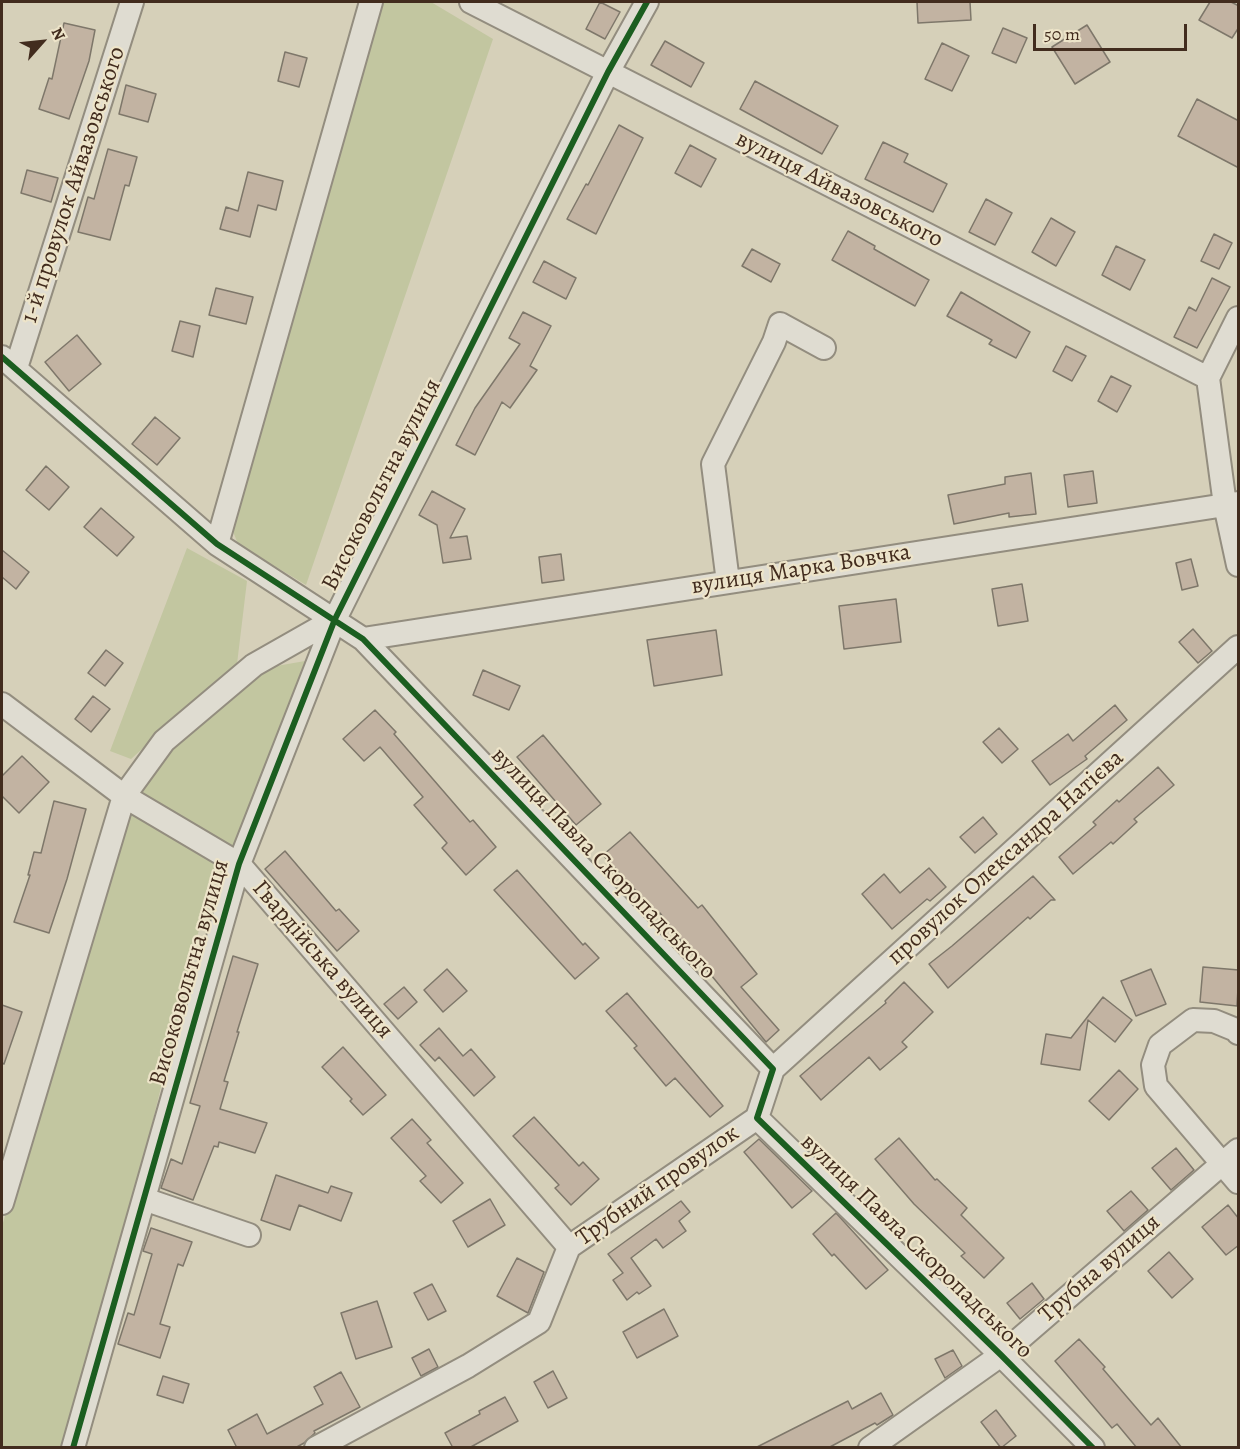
<!DOCTYPE html>
<html>
<head>
<meta charset="utf-8">
<style>
  body { margin:0 }
  #map { position:relative; width:1240px; height:1449px; overflow:hidden; background:#d6d0b9; font-family:Alegreya,serif }
  canvas { display:block }
  .frame { position:absolute; inset:0; border:3px solid #422c1e; pointer-events:none }
  .north { position:absolute; left:12px; top:12px; width:60px; height:60px; -webkit-text-stroke:4px #ede4c9; paint-order:stroke; rotate:63deg; font-size:16px; font-weight:700; line-height:24px; text-align:center; color:#422c1e }
  .north::after { content:''; display:block; margin:auto; width:21px; height:27px; background:#422c1e; clip-path:polygon(50% 0,100% 100%,50% 72%,0 100%) }
  .scale { position:absolute; left:1033px; top:24px; width:154px; height:27px; box-sizing:border-box; border:3px solid #422c1e; border-top:0; padding-left:8px; font-size:18px; line-height:21px; white-space:nowrap; color:#422c1e; -webkit-text-stroke:4px #ede4c9; paint-order:stroke }
</style>
</head>
<body>
<div id="map">
<canvas width="1240" height="1449"></canvas>
<div class="frame"></div>
<div class="north">N</div>
<div class="scale">50 m</div>
</div>
<script>
const context = document.querySelector('canvas').getContext('2d');
context.lineJoin = 'round';
function fillPath(path, color) { context.fillStyle = color; context.fill(path, 'evenodd'); }
function strokePath(path, color, width, dash) { context.strokeStyle = color; context.lineWidth = width; context.lineCap = dash ? 'butt' : 'round'; context.setLineDash(dash || []); context.stroke(path); }
function label(font, color, halo, rows, align = 'center') {
  context.font = font + ' Alegreya,serif'; context.lineWidth = 4.5; context.setLineDash([]); context.textBaseline = 'middle'; context.strokeStyle = halo; context.fillStyle = color; for (const [text, x, y, turn = 0] of rows) {
    context.save(); context.translate(x, y); context.rotate((+turn || 0) * Math.PI / 180); context.textAlign = isNaN(turn) ? turn : align; if (halo) context.strokeText(text, 0, 0); context.fillText(text, 0, 0); context.restore();
  }
}
const green = new Path2D(`
  M381,2H431L493,39L306,585L238,544L230,524Z
  M187,548L247,581L237,664L131,759L110,751Z
  M305,661L226,868L210,884L134,1199L63,1447L2,1448V1226L132,795L169,747L265,668Z`);
const building = new Path2D(`
  M600,2L620,12L605,39L586,29Z
  M917,2H970L971,20L918,23Z
  M1210,2H1231L1239,6V27L1232,38L1199,20Z
  M64,23L95,30L89,61L69,119L39,109L49,78L52,79Z
  M1087,25L1110,62L1075,84L1052,47Z
  M1003,28L1027,38L1016,63L992,53Z
  M665,41L704,63L691,87L651,65Z
  M942,43L969,56L952,91L925,79Z
  M285,52L307,58L299,87L278,81Z
  M755,81L838,126L822,154L740,109Z
  M126,85L156,94L148,122L119,114Z
  M1197,99L1239,121V168L1178,136Z
  M619,125L643,138L596,234L567,219L586,184L588,185Z
  M883,142L908,154L904,162L947,184L933,212L865,179Z
  M690,145L716,159L701,187L675,173Z
  M108,149L137,157L129,186L125,185L110,240L78,232L88,197L94,199Z
  M27,170L58,178L51,202L21,193Z
  M248,172L283,181L276,210L258,205L250,237L220,229L226,207L238,211Z
  M986,199L1012,213L995,245L969,232Z
  M1051,218L1075,232L1056,266L1032,252Z
  M848,231L875,246L874,249L929,280L915,306L832,260Z
  M1214,234L1232,243L1219,269L1201,261Z
  M1116,246L1145,260L1130,290L1102,275Z
  M752,249L780,264L771,282L742,266Z
  M544,261L576,278L566,299L533,282Z
  M1212,278L1230,287L1197,348L1174,337L1189,307L1196,311Z
  M216,288L253,297L246,324L209,315Z
  M961,292L1030,332L1016,358L989,344L992,340L947,316Z
  M523,312L551,326L530,366L537,370L510,408L502,402L475,455L456,445L475,408L520,344L509,338Z
  M180,321L200,326L193,357L172,351Z
  M77,335L101,364L69,391L45,362Z
  M1066,346L1086,356L1072,381L1053,371Z
  M1111,376L1131,386L1117,412L1098,401Z
  M155,417L180,438L157,465L132,444Z
  M46,466L69,487L49,510L26,490Z
  M1093,471L1097,503L1068,507L1064,475Z
  M1031,473L1036,514L1009,517V513L954,524L948,495L1005,484V477Z
  M432,491L465,509L450,538L467,536L471,559L443,563L437,525L419,515Z
  M101,508L134,537L117,556L84,527Z
  M2,550L29,572L16,589L2,577Z
  M561,554L564,580L542,583L539,557Z
  M1191,559L1198,586L1182,590L1176,563Z
  M1022,584L1028,621L998,626L992,589Z
  M896,599L901,642L844,649L839,606Z
  M1193,629L1212,651L1198,663L1179,642Z
  M716,630L722,675L654,686L647,640Z
  M106,650L123,663L105,686L88,673Z
  M483,670L520,686L509,710L473,695Z
  M93,696L110,709L91,732L75,719Z
  M1115,705L1127,720L1085,756L1087,759L1050,785L1032,761L1068,734L1073,741Z
  M375,710L396,732L394,734L470,822L473,820L496,847L466,875L442,848L447,843L414,805L423,797L380,747L364,761L343,739Z
  M999,728L1018,749L1002,763L983,742Z
  M543,735L601,804L576,825L517,757Z
  M22,756L49,782L19,813L2,796V776Z
  M1158,767L1174,785L1134,819L1137,822L1113,844L1111,842L1073,874L1059,857L1096,825L1093,822L1117,800L1119,802Z
  M54,801L86,809L67,879L49,933L14,922L30,875H28L34,852L41,853Z
  M983,817L997,834L975,853L960,837Z
  M630,832L698,908L702,905L757,974L741,987L779,1030L766,1042L693,953L691,954L660,913L658,915L603,855Z
  M285,851L336,911L339,909L359,931L337,951L265,869Z
  M929,868L946,887L930,901L927,899L892,929L862,894L884,874L900,893Z
  M517,870L583,945L585,943L599,958L575,979L494,890Z
  M1033,876L1055,900H1051L1030,919L1028,917L948,988L929,964L952,946Z
  M233,956L258,964L237,1032H239L224,1081L228,1082L220,1109L267,1123L255,1153L219,1142L218,1147L214,1146L193,1200L161,1188L171,1159L182,1164L200,1106L190,1103Z
  M1203,967L1239,970L1237,1006L1200,1002Z
  M447,969L467,991L443,1012L424,990Z
  M1151,969L1166,1004L1136,1016L1121,981Z
  M904,982L933,1012L902,1042L907,1047L880,1070L869,1057L821,1100L800,1076L886,1003L885,1001Z
  M404,987L417,1002L398,1019L384,1004Z
  M627,993L723,1106L710,1117L675,1078L666,1086L634,1048L637,1046L606,1011Z
  M1103,997L1132,1020L1115,1042L1088,1020L1080,1070L1041,1064L1046,1034L1071,1038Z
  M2,1005L22,1012L4,1064L2,1063Z
  M439,1028L463,1056L471,1049L495,1077L474,1096L439,1057L435,1061L420,1045Z
  M343,1047L386,1095L363,1115L350,1101L352,1099L322,1067Z
  M1119,1070L1138,1089L1109,1120L1089,1101Z
  M534,1117L579,1166L583,1162L599,1179L571,1205L555,1188L559,1185L513,1136Z
  M412,1119L431,1140L427,1143L463,1183L441,1203L420,1181L426,1176L391,1138Z
  M899,1138L935,1180L937,1179L967,1208L961,1215L1004,1258L984,1278L961,1256L965,1253L914,1204L875,1159Z
  M759,1139L812,1191L792,1208L744,1152Z
  M1176,1148L1194,1170L1171,1190L1152,1168Z
  M276,1175L328,1193L331,1186L352,1193L341,1221L299,1205L290,1230L261,1220Z
  M1131,1191L1148,1210L1124,1231L1107,1211Z
  M490,1199L505,1225L468,1247L453,1221Z
  M681,1201L690,1212L679,1221L686,1231L663,1248L656,1239L631,1258L651,1286L639,1294L637,1292L627,1300L613,1280L623,1273L608,1254Z
  M1228,1205L1239,1219V1245L1226,1255L1202,1227Z
  M836,1213L888,1270L866,1289L834,1254L832,1256L813,1234Z
  M151,1228L192,1242L183,1266L178,1264L160,1324L170,1327L160,1358L118,1344L128,1313L134,1315L152,1254L143,1251Z
  M1169,1252L1193,1279L1172,1298L1148,1271Z
  M517,1258L544,1272L528,1313L497,1296Z
  M1032,1283L1044,1299L1020,1319L1007,1303Z
  M432,1284L446,1311L428,1320L414,1293Z
  M377,1301L392,1347L356,1359L341,1313Z
  M664,1309L678,1336L637,1358L623,1332Z
  M1079,1339L1105,1367L1103,1369L1151,1425L1158,1418L1182,1448H1137L1117,1424L1112,1428L1055,1361Z
  M429,1349L438,1367L421,1376L412,1358Z
  M953,1350L962,1366L945,1378L935,1359Z
  M553,1371L567,1398L548,1408L534,1382Z
  M341,1372L360,1407L314,1431L315,1433L304,1443L295,1448H237L228,1430L257,1414L267,1434L323,1404L314,1387Z
  M163,1376L189,1384L183,1403L157,1395Z
  M881,1393L893,1415L877,1425L875,1423L828,1448H755L848,1401L852,1409Z
  M505,1397L518,1421L469,1448H453L445,1433L480,1414L479,1411Z
  M996,1410L1016,1436L1001,1448L981,1422Z`);
const minor = new Path2D(`
  M471,2L1208,378
  M1238,318L1208,378L1225,505L1238,565
  M2,357L217,544L363,639L773,1069L757,1118L1001,1355L1093,1448
  M16,368L132,2
  M217,544L371,2
  M728,582L713,464L774,342L780,324L824,348
  M363,639L1238,503
  M2,704L124,796L239,864L569,1247
  M1238,1033L1236,1030L1214,1021L1193,1020L1160,1045L1153,1065L1156,1086L1238,1182
  M773,1069L1238,647
  M144,1199L249,1235
  M2,1203L124,796L164,741L254,665L335,619
  M73,1448L239,864L335,619L608,72L647,2
  M316,1448L468,1366L539,1322L569,1247L757,1118
  M870,1448L1001,1355L1238,1150`);
const cycleway = new Path2D(`
  M2,357L217,544L363,639L773,1069L757,1118L1001,1355L1093,1448
  M73,1448L239,864L335,619L608,72L647,2`);
const streetNames = [
  ["1-й провулок Айвазовського",74,185,-72],
  ["вулиця Айвазовського",839,190,27],
  ["Високовольтна вулиця",382,485,-63],
  ["вулиця Марка Вовчка",801,570,-9],
  ["провулок Олександра Натієва",1006,858,-42],
  ["вулиця Павла Скоропадського",603,864,46],
  ["Гвардійська вулиця",322,960,49],
  ["Високовольтна вулиця",190,973,-74],
  ["Трубний провулок",658,1186,-35],
  ["вулиця Павла Скоропадського",916,1247,44],
  ["Трубна вулиця",1100,1269,-41]
];
fillPath(green, '#c2c6a0');
fillPath(building, '#c2b3a2');
strokePath(building, '#7e776a', 1.5);
strokePath(minor, '#938d7f', 26);
strokePath(minor, '#dfdcd1', 22);
strokePath(cycleway, '#1b5e20', 6);
label('24px', '#422c1e', '#ede4c9', streetNames);
</script>
</body>
</html>
